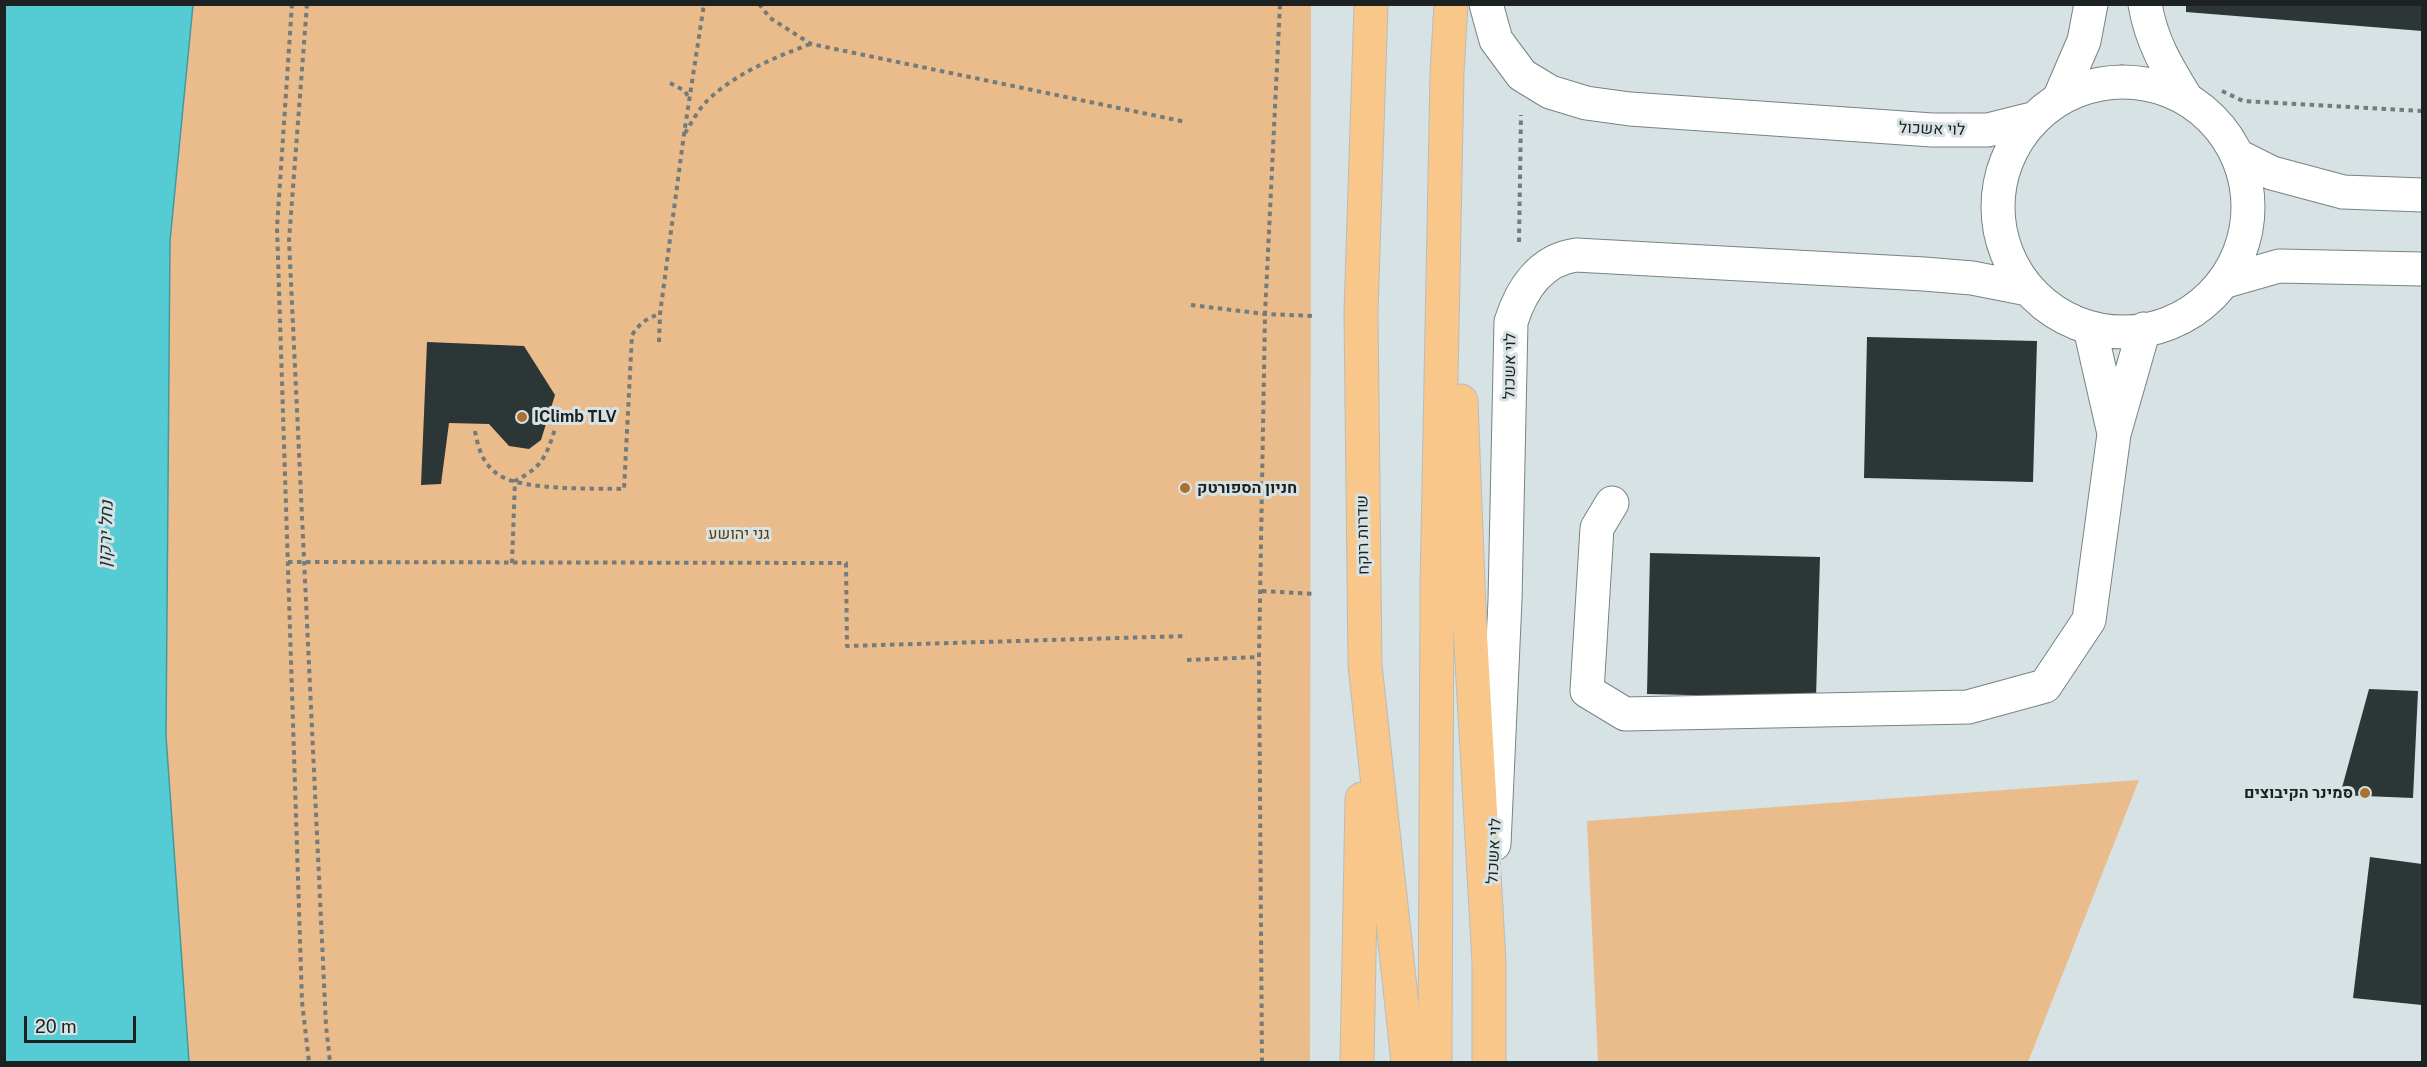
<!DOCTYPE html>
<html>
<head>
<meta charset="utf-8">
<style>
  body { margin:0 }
  #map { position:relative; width:2427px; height:1067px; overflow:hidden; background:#d6e2e3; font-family:"Public Sans",sans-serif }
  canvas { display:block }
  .frame { position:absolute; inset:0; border:6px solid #1c2121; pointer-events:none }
  .scale { position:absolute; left:24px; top:1016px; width:112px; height:27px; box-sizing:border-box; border:3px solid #1c2121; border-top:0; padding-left:8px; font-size:18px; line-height:21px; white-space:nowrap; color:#1c2121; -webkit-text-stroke:4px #d6e2e3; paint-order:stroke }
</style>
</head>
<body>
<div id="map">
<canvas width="2427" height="1067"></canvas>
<div class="frame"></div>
<div class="scale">20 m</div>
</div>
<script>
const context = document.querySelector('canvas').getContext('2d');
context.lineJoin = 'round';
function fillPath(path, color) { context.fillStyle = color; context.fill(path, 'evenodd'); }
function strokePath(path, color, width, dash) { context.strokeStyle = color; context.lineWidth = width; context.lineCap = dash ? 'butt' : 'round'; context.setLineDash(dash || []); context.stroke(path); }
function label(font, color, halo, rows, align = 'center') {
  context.font = font + ' "Public Sans",Heebo,sans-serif'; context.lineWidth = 6; context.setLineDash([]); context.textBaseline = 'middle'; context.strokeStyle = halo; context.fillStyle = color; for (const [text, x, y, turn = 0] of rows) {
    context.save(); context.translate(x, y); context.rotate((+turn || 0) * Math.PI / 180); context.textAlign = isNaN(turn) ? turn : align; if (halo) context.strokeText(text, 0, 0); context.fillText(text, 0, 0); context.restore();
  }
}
const green = new Path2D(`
  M193,5H1311L1310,1062H189L166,736L170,241Z
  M2139,780L2028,1062H1598L1587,821Z`);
const water = new Path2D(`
  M5,4L193,5L170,241L166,736L189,1062H5Z`);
const building = new Path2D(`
  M2186,4H2422V31L2186,12Z
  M1867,337L2037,341L2033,482L1864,478Z
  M427,342L524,346L555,395L541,440L529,449L509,446L489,424L449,423L441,484L421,485Z
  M1650,553L1820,557L1816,698L1647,694Z
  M2369,689L2418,691L2413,798L2340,795Z
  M2370,857L2422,864V1005L2353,998Z`);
const path = new Path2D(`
  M292,4L277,227L302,1002L309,1062
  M307,4L289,240L326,1026L330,1062
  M759,4L770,18L811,44L1186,122
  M2110,68L2126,66
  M670,83L685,91L689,99
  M2222,91L2243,101L2422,111
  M685,133C692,122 699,108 709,99C738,72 774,58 810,44
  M1519,242L1521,115
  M1191,305L1265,314L1315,316
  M659,342L660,314L684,134L704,4
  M475,431C478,448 483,465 499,475C524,491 592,488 624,489L632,335C640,323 647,318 660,314
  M288,562L846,563L847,646L1187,636
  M512,563L515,481C542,467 546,457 555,429
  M1262,591L1315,594
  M1187,660L1259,657
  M1262,1062L1259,657L1265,314L1280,4`);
const minor = new Path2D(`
  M1486,4L1496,40L1522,75L1550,92L1586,103L1630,109L1932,130H1988L2032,119
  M2145,4C2151,41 2167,67 2186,98
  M1998 207a125 125 0 1 1 250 0a125 125 0 1 1-250 0Z
  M2059,99L2084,41L2091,4
  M2238,156L2272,173L2343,192L2422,195
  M2223,282L2279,266L2422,269
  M2090,328L2113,429
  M1612,503L1597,528L1587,691L1625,714L1968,707L2045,686L2089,620L2114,434L2144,329
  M1494,844L1505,600L1511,322C1521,290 1540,260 1576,255L1924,274L1972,278L2028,289`);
const major = new Path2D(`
  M1371,4L1361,312L1365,665L1408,1062
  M1461,401L1469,609L1489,962V1062
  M1357,1062L1362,799
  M1435,1062L1437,586L1447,73L1451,4`);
const markers = [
  [522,417,6,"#a9702e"],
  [1185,488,6,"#a9702e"],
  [2365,793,6,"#a9702e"]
];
const streetNames = [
  ["לוי אשכול",1932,129,2],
  ["לוי אשכול",1510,366,-89],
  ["שדרות רוקח",1363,535,-91],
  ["לוי אשכול",1494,851,-87]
];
const poiNames = [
  ["IClimb TLV",534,417],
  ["חניון הספורטק",1197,488],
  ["סמינר הקיבוצים",2353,793,"right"]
];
const parkNames = [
  ["גני יהושע",739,534]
];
const waterNames = [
  ["נחל ירקון",106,534,-88]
];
fillPath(green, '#ebbc8b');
fillPath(water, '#55ccd3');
strokePath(water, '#44999e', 1.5);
fillPath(building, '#2c3637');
strokePath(minor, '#788384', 35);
strokePath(major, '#bbbcbc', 35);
strokePath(path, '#737b7b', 4, [4.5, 4.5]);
strokePath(minor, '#fff', 33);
strokePath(major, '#f8c789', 33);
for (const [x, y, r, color] of markers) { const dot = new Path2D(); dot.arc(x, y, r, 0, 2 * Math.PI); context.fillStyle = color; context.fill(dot); strokePath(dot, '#d6e2e3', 2); }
label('16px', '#1c2121', '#d6e2e3', streetNames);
label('bold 16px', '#1c2121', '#d6e2e3', poiNames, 'left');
label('16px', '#613b07', '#d6e2e3', parkNames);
label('italic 18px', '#1a2f30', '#d6e2e3', waterNames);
</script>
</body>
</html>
